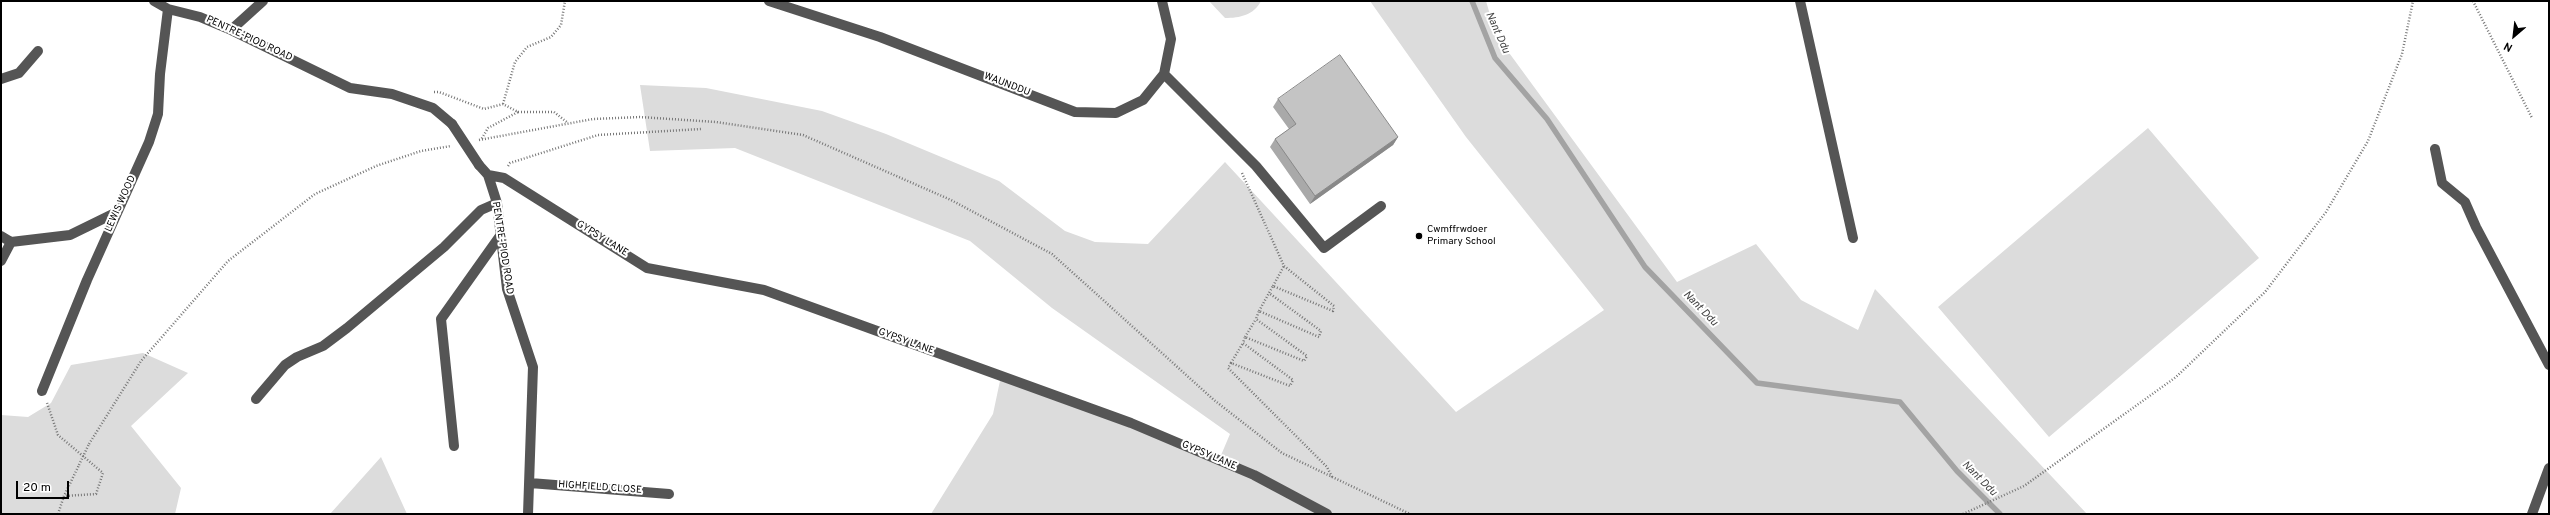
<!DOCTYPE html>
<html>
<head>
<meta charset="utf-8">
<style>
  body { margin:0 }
  #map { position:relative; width:2550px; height:515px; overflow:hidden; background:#fff; font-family:Overpass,sans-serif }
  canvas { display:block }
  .frame { position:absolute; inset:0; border:2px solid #000; pointer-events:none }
  .north { position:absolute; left:2494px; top:16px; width:40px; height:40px; -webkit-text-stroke:3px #fff; paint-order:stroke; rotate:208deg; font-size:11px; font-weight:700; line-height:16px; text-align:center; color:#000 }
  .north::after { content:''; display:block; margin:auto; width:14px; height:18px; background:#000; clip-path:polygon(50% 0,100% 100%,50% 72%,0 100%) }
  .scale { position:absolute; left:16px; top:481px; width:53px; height:18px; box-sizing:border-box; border:2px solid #000; border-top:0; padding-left:5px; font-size:12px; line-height:14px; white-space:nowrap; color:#000; -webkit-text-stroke:3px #fff; paint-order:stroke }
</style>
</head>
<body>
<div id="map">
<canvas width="2550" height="515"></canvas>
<div class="frame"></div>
<div class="north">N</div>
<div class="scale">20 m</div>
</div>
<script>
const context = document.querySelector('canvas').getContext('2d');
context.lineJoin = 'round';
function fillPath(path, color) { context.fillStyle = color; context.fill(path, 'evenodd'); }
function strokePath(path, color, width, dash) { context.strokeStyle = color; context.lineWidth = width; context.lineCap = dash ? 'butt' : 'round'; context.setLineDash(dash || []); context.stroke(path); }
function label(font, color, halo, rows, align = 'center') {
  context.font = font + ' Overpass,sans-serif'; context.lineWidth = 4; context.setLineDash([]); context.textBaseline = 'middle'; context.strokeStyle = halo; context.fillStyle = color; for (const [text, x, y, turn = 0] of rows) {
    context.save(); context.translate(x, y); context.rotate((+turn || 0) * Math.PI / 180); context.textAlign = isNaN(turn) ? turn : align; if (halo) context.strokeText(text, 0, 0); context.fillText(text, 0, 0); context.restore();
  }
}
const green = new Path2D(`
  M1209,1H1261C1254,15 1240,18 1225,18Z
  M1370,1H1486L1496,35L1677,282L1756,244L1801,300L1858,330L1875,289L2087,514H931L993,414L1001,376L1219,460L1230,434L1052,308L970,241L735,148L650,151L640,85L706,88L822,111L886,134L999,181L1065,231L1095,242L1148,244L1225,162L1456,412L1604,310L1466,137Z
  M2148,128L2259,258L2049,437L1938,307Z
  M143,353L188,373L131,426L181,488L175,514H1V415L28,417L51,403L71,365Z
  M381,457L407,514H330Z`);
const stream = new Path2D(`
  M1472,1L1495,58L1547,119L1645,267L1757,383L1900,402L1957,471L2000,514`);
const path = new Path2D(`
  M2473,1L2532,118
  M434,92H439L484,109L503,104L518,112L488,128L481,140
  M503,104L515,62L527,47L551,37L561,25L565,1
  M518,112H554L568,123
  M479,140L593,119L640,117L716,122L803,135L951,200L1052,254L1214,400L1282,453L1410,514
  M508,166L510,163L598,135L701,129
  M1242,173L1284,266L1334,306L1333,311L1273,286L1269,293L1321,331L1319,337L1259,311L1256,319L1307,356L1304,361L1245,337L1243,343L1293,380L1290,386L1231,363L1228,368L1327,467L1332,477
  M1273,286L1284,266
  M1259,311L1269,293
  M1245,337L1256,319
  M1231,363L1243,343
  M47,403L58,435L103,473L96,494L64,496
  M89,444L141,361L228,261L315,194L376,166L421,151L451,146
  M58,514L64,496L79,465
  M1963,514L2024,486L2176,377L2265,292L2326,212L2368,141L2402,54L2413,1`);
const minor = new Path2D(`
  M154,1L168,9L200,17L231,30L350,88L392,94L433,108L452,124
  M769,1L880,37L1075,112L1116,113L1143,100L1164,74L1171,39L1162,1
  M1800,1L1853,238
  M231,30L263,1
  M1164,74L1256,166L1324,248L1381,206
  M1,79L19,73L38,51
  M2435,149L2442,183L2465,202L2476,227L2549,365
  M479,165L488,175L497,203L507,289L533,367L528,514
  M488,175L504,178L647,268L764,290L1131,423L1254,475L1327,514
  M1,236L11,242L1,261
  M11,242L70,235L117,212
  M42,391L87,280L149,142L158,114L160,74L168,9
  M256,399L285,365L297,357L323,346L347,328L444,247L481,210L497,203
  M454,446L441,319L500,236
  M530,483L669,494
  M2532,514L2549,468`);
const pathBridge = new Path2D(`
  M79,465L89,444`);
const minorBridge = new Path2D(`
  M452,124L479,165`);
const wall = new Path2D(`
  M1278,99L1398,137L1393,145L1310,204L1270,147L1275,139L1289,129L1273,107Z`);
const shadedWall = new Path2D(`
  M1398,137L1393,145L1310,204L1315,196Z`);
const building = new Path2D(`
  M1340,55L1398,137L1315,196L1275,139L1296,124L1278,99Z`);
const markers = [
  [1419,236,4,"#000"]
];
const streetNames = [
  ["PENTRE-PIOD ROAD",249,39,25],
  ["WAUNDDU",1007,85,21],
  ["LEWIS WOOD",121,204,-66],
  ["GYPSY LANE",602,239,32],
  ["PENTRE-PIOD ROAD",502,248,81],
  ["GYPSY LANE",906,342,20],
  ["GYPSY LANE",1209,456,23],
  ["HIGHFIELD CLOSE",600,488,4]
];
const poiNames = [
  ["Cwmffrwdoer",1427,230],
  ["Primary School",1427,242]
];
const waterNames = [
  ["Nant Ddu",1497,33,66],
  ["Nant Ddu",1700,309,46],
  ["Nant Ddu",1979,479,45]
];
fillPath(green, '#dcdcdc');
strokePath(stream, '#a3a3a3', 5.5);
strokePath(path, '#777', 2.5, [1, 2]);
strokePath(minor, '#555', 10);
strokePath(pathBridge, '#777', 2.5, [1, 2]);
strokePath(minorBridge, '#555', 10);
fillPath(wall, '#a9a9a9');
fillPath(shadedWall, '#898989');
fillPath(building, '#c4c4c4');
strokePath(building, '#898989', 1);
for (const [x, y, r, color] of markers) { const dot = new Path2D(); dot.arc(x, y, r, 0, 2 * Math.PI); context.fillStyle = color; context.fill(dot); strokePath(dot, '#fff', 1.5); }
label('10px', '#000', '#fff', streetNames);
label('10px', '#000', '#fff', poiNames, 'left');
label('italic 11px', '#444', '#fff', waterNames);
</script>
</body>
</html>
